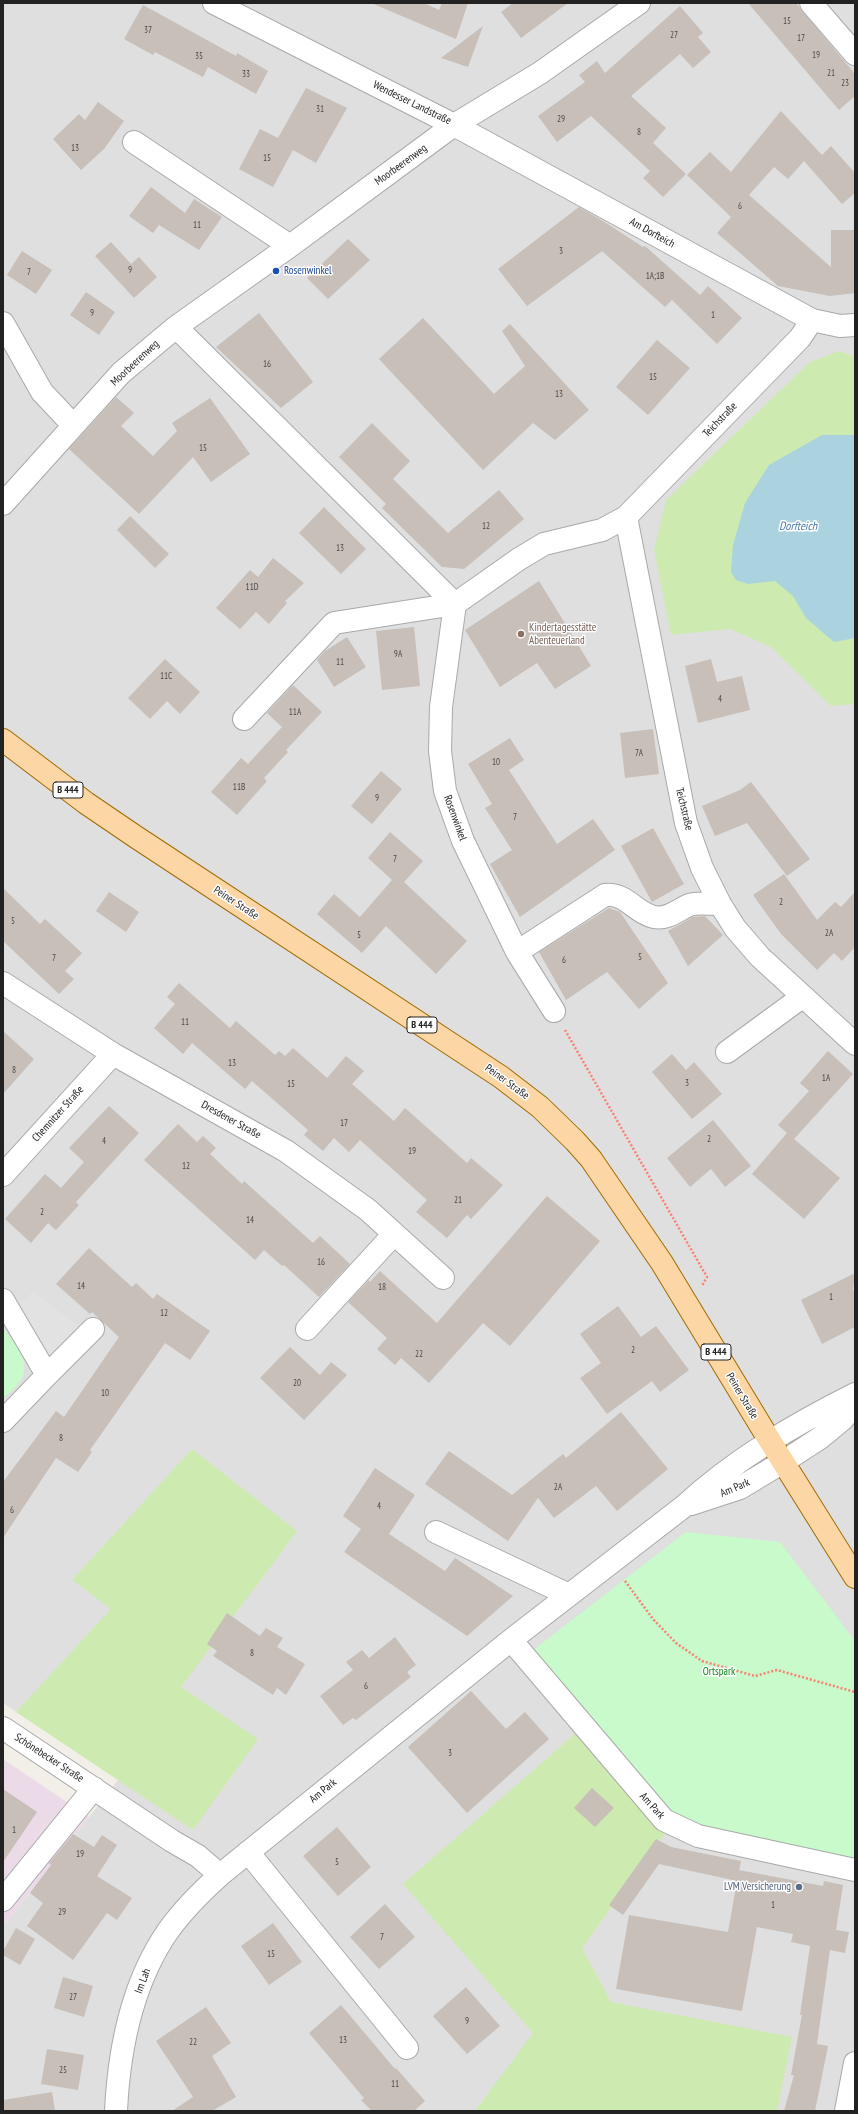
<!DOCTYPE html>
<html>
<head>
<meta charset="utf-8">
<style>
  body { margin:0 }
  #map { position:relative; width:858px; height:2114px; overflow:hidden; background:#f2efe9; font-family:"PT Sans Narrow",sans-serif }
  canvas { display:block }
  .frame { position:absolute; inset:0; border:4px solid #222; pointer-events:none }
</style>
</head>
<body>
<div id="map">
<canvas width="858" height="2114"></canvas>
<div class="frame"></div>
</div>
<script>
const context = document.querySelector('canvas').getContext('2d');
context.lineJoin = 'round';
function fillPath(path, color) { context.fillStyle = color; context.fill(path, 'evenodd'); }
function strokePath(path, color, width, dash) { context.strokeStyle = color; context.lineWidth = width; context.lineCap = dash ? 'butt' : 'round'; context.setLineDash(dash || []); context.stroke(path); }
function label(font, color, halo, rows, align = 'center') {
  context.font = font + ' "PT Sans Narrow",sans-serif'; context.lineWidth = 3; context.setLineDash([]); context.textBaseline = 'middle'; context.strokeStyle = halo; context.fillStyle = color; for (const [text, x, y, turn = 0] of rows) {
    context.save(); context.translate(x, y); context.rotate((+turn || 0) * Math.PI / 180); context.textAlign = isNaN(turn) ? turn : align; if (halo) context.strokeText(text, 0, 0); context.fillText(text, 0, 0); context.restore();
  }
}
const residential = new Path2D(`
  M3,3H855V2111H3V1927L118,1780L3,1703Z`);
const industrial = new Path2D(`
  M3,1759L89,1817L3,1927Z`);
const grass = new Path2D(`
  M839,351L855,357V704L831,706L771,647L730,629L671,635L654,550L666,500L810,362Z
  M192,1449L297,1531L181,1687L258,1739L193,1830L16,1712L111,1609L72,1580Z
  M576,1733L664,1834L582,1948L611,2002L792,2037L777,2111H475L533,2033L403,1884Z`);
const park = new Path2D(`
  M3,1329C14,1341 32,1363 21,1380C17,1387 9,1393 3,1398Z
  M686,1532L780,1542L855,1641V1863L679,1821L532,1651Z`);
const parking = new Path2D(`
  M33,1291L81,1328L51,1360L20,1305Z`);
const water = new Path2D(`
  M822,435H855V638L834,642L806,618L793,596L775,581L748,584L736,580L731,572L733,545L745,503L769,465Z`);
const building = new Path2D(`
  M371,3H424L439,10L442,3H468L456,39Z
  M513,3H568L521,38L501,12Z
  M748,3H796L855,74V96L839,110Z
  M143,5L236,56L237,53L268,71L256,94L208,67L203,77L155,52L153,55L124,39Z
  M680,6L703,33L698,37L711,52L693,68L680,54L631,96L666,128L653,143L686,174L663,197L643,178L650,171L591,116L557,142L538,116L585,82L579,75L597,61L605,73Z
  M483,26L468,67L441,58Z
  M306,88L347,108L316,163L293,150L273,187L239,169L260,129L278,138Z
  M98,102L124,121L104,149L81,170L53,139L79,114L85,120Z
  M781,111L822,155L831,146L855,173V193L842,204L804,161L788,179L774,167L749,195L831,267V230H855V293L830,296L778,286L717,233L731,217L687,175L710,152L731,172Z
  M151,187L185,213L194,199L222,217L199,250L159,225L153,233L129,216Z
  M579,207L603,221L643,247L645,246L700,295L708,286L742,318L717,344L672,300L665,307L602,251L527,306L498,269Z
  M348,239L370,260L328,299L307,278Z
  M111,242L131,264L139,257L157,277L134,298L95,256Z
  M22,251L52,270L36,294L7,275Z
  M86,292L115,312L99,335L70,315Z
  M259,313L313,382L281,408L216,347Z
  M423,318L494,394L525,366L502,331L510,324L589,410L555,440L533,423L483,470L379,359Z
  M657,340L690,368L648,415L616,387Z
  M116,397L134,413L121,426L153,456L177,431L172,423L210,398L250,454L211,482L193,457L139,514L69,449Z
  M372,423L410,461L393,479L448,533L499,490L524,519L464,569L442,567L382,508L386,504L339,457Z
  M324,507L366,549L341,574L299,533Z
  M130,516L169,554L155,568L117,530Z
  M273,558L304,583L285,601L287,603L269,624L256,612L240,629L216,608L250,570L258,577Z
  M539,581L591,666L555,689L537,663L500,687L465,630Z
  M414,627L420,686L382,690L376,631Z
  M347,637L366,667L334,687L317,660L325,651Z
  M165,659L200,692L180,714L167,701L150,719L128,698Z
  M711,659L717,682L742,676L750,710L698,723L685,666Z
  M293,685L322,712L286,750L288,752L264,778L267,781L237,815L211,792L241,758L248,764L282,727L267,713Z
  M653,729L659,774L625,778L620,733Z
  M510,738L524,760L509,770L557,844L593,819L615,850L520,917L490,864L512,850L485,808L492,804L468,764Z
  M381,771L402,789L372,824L351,806Z
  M751,782L810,859L787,876L747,823L715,836L702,806L740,790Z
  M653,828L684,884L652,902L621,846Z
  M390,832L423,861L404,882L467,941L436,974L386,926L362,953L317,914L334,894L360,917L392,880L368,858Z
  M784,874L817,920L835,902L841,907L855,892V947L842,961L834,953L817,970L781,934L753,895Z
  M3,888L40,924L45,919L82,953L65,971L74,979L59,994L3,941Z
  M109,892L139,912L126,932L96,911Z
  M609,908L620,912L668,983L639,1009L607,972L566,1000L539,952Z
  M705,916L723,935L688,966L668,931L693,917Z
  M179,983L230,1028L236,1021L275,1055L279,1051L285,1056L293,1048L327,1078L346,1056L364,1071L352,1084L394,1121L405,1108L467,1163L471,1158L503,1185L471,1219L467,1215L447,1238L416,1212L427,1200L360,1140L349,1152L334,1138L323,1151L304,1135L308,1130L252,1081L245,1089L192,1043L183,1054L154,1028L175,1004L167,997Z
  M3,1031L34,1059L3,1094Z
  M828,1051L853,1074L794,1139L840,1178L804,1219L752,1174L787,1133L778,1125L809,1091L800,1083Z
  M672,1054L686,1070L694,1062L722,1094L692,1119L652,1072Z
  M109,1106L139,1133L76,1202L79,1205L56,1230L48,1223L31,1243L5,1219L45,1174L61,1188L84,1162L69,1148Z
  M713,1120L751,1166L725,1187L711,1169L690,1187L667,1158Z
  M178,1124L197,1142L203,1136L216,1148L210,1154L242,1184L244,1181L313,1243L320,1236L350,1264L319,1297L284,1265L282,1266L264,1250L255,1260L144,1160Z
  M547,1196L600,1241L510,1346L483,1323L429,1383L401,1358L395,1365L377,1349L387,1338L348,1302L369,1280L370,1282L380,1271L437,1323Z
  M89,1248L132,1287L136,1283L153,1299L157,1294L210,1331L190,1360L165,1343L90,1450L92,1452L78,1472L56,1458L3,1538V1482L56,1411L64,1417L119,1337L92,1312L90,1314L56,1284Z
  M855,1273L853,1290L855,1293V1327L822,1344L801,1300Z
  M618,1306L641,1337L656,1326L689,1370L660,1392L652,1381L607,1414L580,1378L601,1363L580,1334Z
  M290,1347L320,1375L331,1362L347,1375L304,1420L260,1378Z
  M621,1412L668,1469L617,1511L596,1486L554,1518L538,1498L508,1541L425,1484L449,1451L512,1495L563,1454L566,1458Z
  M375,1468L415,1495L389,1534L445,1571L455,1558L513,1596L467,1636L344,1552L361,1529L343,1516Z
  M227,1613L260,1636L266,1628L283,1638L277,1647L305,1664L286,1695L277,1688L273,1695L213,1656L217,1651L207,1644Z
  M395,1637L416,1665L407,1672L411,1677L356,1720L353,1718L343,1725L320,1696L353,1670L346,1662L362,1650L369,1658Z
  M471,1691L506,1729L525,1712L549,1739L467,1813L408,1747Z
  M592,1788L614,1808L595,1827L574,1808Z
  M3,1789L37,1812L3,1862Z
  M337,1827L371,1867L338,1896L303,1856Z
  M73,1834L94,1847L102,1835L117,1845L97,1876L132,1898L117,1920L107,1913L73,1960L27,1926L43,1903L30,1893L51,1865L49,1863Z
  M656,1839L671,1847L741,1861L737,1881L659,1864L623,1915L609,1905Z
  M739,1870L823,1886L824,1881L843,1885L836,1930L849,1932L845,1953L830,1950L817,2044L828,2046L815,2111H784L794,2075H791L802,2015H800L810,1946L791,1942L793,1934L757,1927L742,2011L616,1989L629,1915L728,1932Z
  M385,1904L415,1937L379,1969L350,1937Z
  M273,1923L302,1962L269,1985L241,1946Z
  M16,1928L35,1939L20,1965L3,1955V1951Z
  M63,1977L93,1986L84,2017L54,2008Z
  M466,1987L500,2026L467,2054L433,2016Z
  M341,2005L395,2069L396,2068L425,2101L414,2111H372L361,2100L364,2098L309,2033Z
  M206,2007L231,2043L212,2056L236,2097L212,2111H172L193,2097L156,2041Z
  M47,2049L84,2055L78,2090L41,2084Z
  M52,2092L55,2111H3V2100Z`);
const path = new Path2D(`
  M565,1030L707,1277L702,1286
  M625,1581L653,1619L676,1643L702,1661L755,1676L777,1670L855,1692`);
const minor = new Path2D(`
  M214,3L454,125L812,320L840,326L855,325
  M811,3L855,54
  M134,142L290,246
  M812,320L800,338L626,517L686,823L702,868L720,904L735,928L760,957L855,1044
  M3,323L42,392L73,425
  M176,327L455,604L441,707L440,751L445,791L463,841L517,952L554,1011
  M3,504L121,373L176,327L290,246L454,125L540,73L639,3
  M244,719L334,623L455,604L519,559L544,544L602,530L626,517
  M517,952L605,895C627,893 635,913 654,917C667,920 678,910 689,905C698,902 710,904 720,904
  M3,983L113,1054L286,1151L368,1210L443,1278
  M727,1052L802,997
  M3,1175L113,1054
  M3,1300L47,1375L3,1421
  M307,1329L394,1234
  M47,1375L93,1329
  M691,1504L740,1488L783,1462L820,1438L843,1419L855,1404
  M436,1532L569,1595
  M511,1640L664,1820L698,1836L855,1870
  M3,1728L172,1841L198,1856L220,1875
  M248,1852L407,2048
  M3,1900L94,1788
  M116,2111C119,2049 132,1983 168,1931C183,1910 201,1892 220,1875L511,1640L683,1507C734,1460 793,1425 855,1394
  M846,2111L855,2063`);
const major = new Path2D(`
  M3,740L86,803L136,837L501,1077L540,1107L575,1141L591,1159L662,1263L770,1441L855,1577`);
const markers = [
  [276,271,4,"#1a4fb4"],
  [521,634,4,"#8d6e63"],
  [799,1887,4,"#5c6f8a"]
];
const numberNames = [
  ["15",787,21],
  ["37",148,30],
  ["27",674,35],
  ["17",801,38],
  ["19",816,55],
  ["35",199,56],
  ["21",831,73],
  ["33",246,74],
  ["23",845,83],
  ["31",320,109],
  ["29",561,119],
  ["8",639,132],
  ["13",75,148],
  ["15",267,158],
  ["6",740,206],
  ["11",197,225],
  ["3",561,251],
  ["9",130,270],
  ["7",29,272],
  ["1A;1B",655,276],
  ["9",92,313],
  ["1",713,315],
  ["16",267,364],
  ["15",653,377],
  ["13",559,394],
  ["15",203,448],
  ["12",486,526],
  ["13",340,548],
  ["11D",252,587],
  ["9A",398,654],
  ["11",340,662],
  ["11C",166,676],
  ["4",720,699],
  ["11A",295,712],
  ["7A",639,753],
  ["10",496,762],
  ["11B",239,787],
  ["9",377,798],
  ["7",515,817],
  ["7",395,859],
  ["2",781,902],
  ["5",13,921],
  ["2A",829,933],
  ["5",359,935],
  ["5",640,957],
  ["7",54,958],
  ["6",564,960],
  ["11",185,1022],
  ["13",232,1063],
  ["8",14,1070],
  ["1A",826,1078],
  ["3",687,1083],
  ["15",291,1084],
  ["17",344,1123],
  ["2",709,1139],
  ["4",104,1141],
  ["19",412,1151],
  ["12",186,1166],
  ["21",458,1200],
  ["2",42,1212],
  ["14",250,1220],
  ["16",321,1262],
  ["14",81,1286],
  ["18",382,1287],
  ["1",831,1297],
  ["12",164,1313],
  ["2",633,1350],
  ["22",419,1354],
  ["20",297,1383],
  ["10",105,1393],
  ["8",61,1438],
  ["2A",558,1487],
  ["4",379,1506],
  ["6",12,1510],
  ["8",252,1653],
  ["6",366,1686],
  ["3",450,1753],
  ["1",14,1830],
  ["19",80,1854],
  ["5",337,1862],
  ["1",773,1905],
  ["29",62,1912],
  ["7",382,1937],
  ["15",271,1954],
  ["27",73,1997],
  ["9",467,2021],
  ["13",343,2040],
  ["22",193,2042],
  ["25",63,2070],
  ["11",395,2084]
];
const shields = [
  [68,790,30],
  [422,1025,30],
  [716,1352,30]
];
const shieldNames = [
  ["B 444",68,790],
  ["B 444",422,1025],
  ["B 444",716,1352]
];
const streetNames = [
  ["Wendesser Landstraße",412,103,26],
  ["Moorbeerenweg",401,165,-36],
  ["Am Dorfteich",652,233,29],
  ["Moorbeerenweg",135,363,-43],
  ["Teichstraße",720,420,-46],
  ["Teichstraße",684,809,76],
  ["Rosenwinkel",455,818,70],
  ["Peiner Straße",236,903,33],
  ["Peiner Straße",507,1082,36],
  ["Chemnitzer Straße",58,1114,-48],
  ["Dresdener Straße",231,1120,29],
  ["Peiner Straße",742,1396,59],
  ["Am Park",735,1488,-23],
  ["Schönebecker Straße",49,1758,33],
  ["Am Park",323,1791,-39],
  ["Am Park",652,1806,48],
  ["Im Lah",143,1981,-69]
];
const transitNames = [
  ["Rosenwinkel",284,271]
];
const educationNames = [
  ["Kindertagesstätte",529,628],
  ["Abenteuerland",529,641]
];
const parkNames = [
  ["Ortspark",719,1672]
];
const serviceNames = [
  ["LVM Versicherung",791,1887]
];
const waterNames = [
  ["Dorfteich",798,527]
];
fillPath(residential, '#e0dfdf');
fillPath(industrial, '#ebdbe8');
fillPath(grass, '#cdebb0');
fillPath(park, '#c8facc');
fillPath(parking, '#e2e2e2');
fillPath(water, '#aad3df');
fillPath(building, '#c7bfb8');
strokePath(minor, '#a9a9a9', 24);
strokePath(major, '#a06b00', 24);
strokePath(path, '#fa8072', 2.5, [2, 2]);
strokePath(minor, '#fff', 22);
strokePath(major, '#fcd6a4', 22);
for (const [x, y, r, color] of markers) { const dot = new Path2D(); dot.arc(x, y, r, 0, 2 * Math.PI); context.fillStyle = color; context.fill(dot); strokePath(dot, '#fff', 1.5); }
label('9px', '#4b4948', null, numberNames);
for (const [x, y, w] of shields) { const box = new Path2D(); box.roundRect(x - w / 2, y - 8, w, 16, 3); context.fillStyle = '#fff'; context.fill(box); strokePath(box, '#222', 1); }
label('bold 10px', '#222', null, shieldNames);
label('11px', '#222', '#fff', streetNames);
label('11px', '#164399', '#fff', transitNames, 'left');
label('11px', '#785e54', '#fff', educationNames, 'left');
label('11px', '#0c8416', '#fff', parkNames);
label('11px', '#4e5e75', '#fff', serviceNames, 'right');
label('italic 12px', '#4a7aab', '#fff', waterNames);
</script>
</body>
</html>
